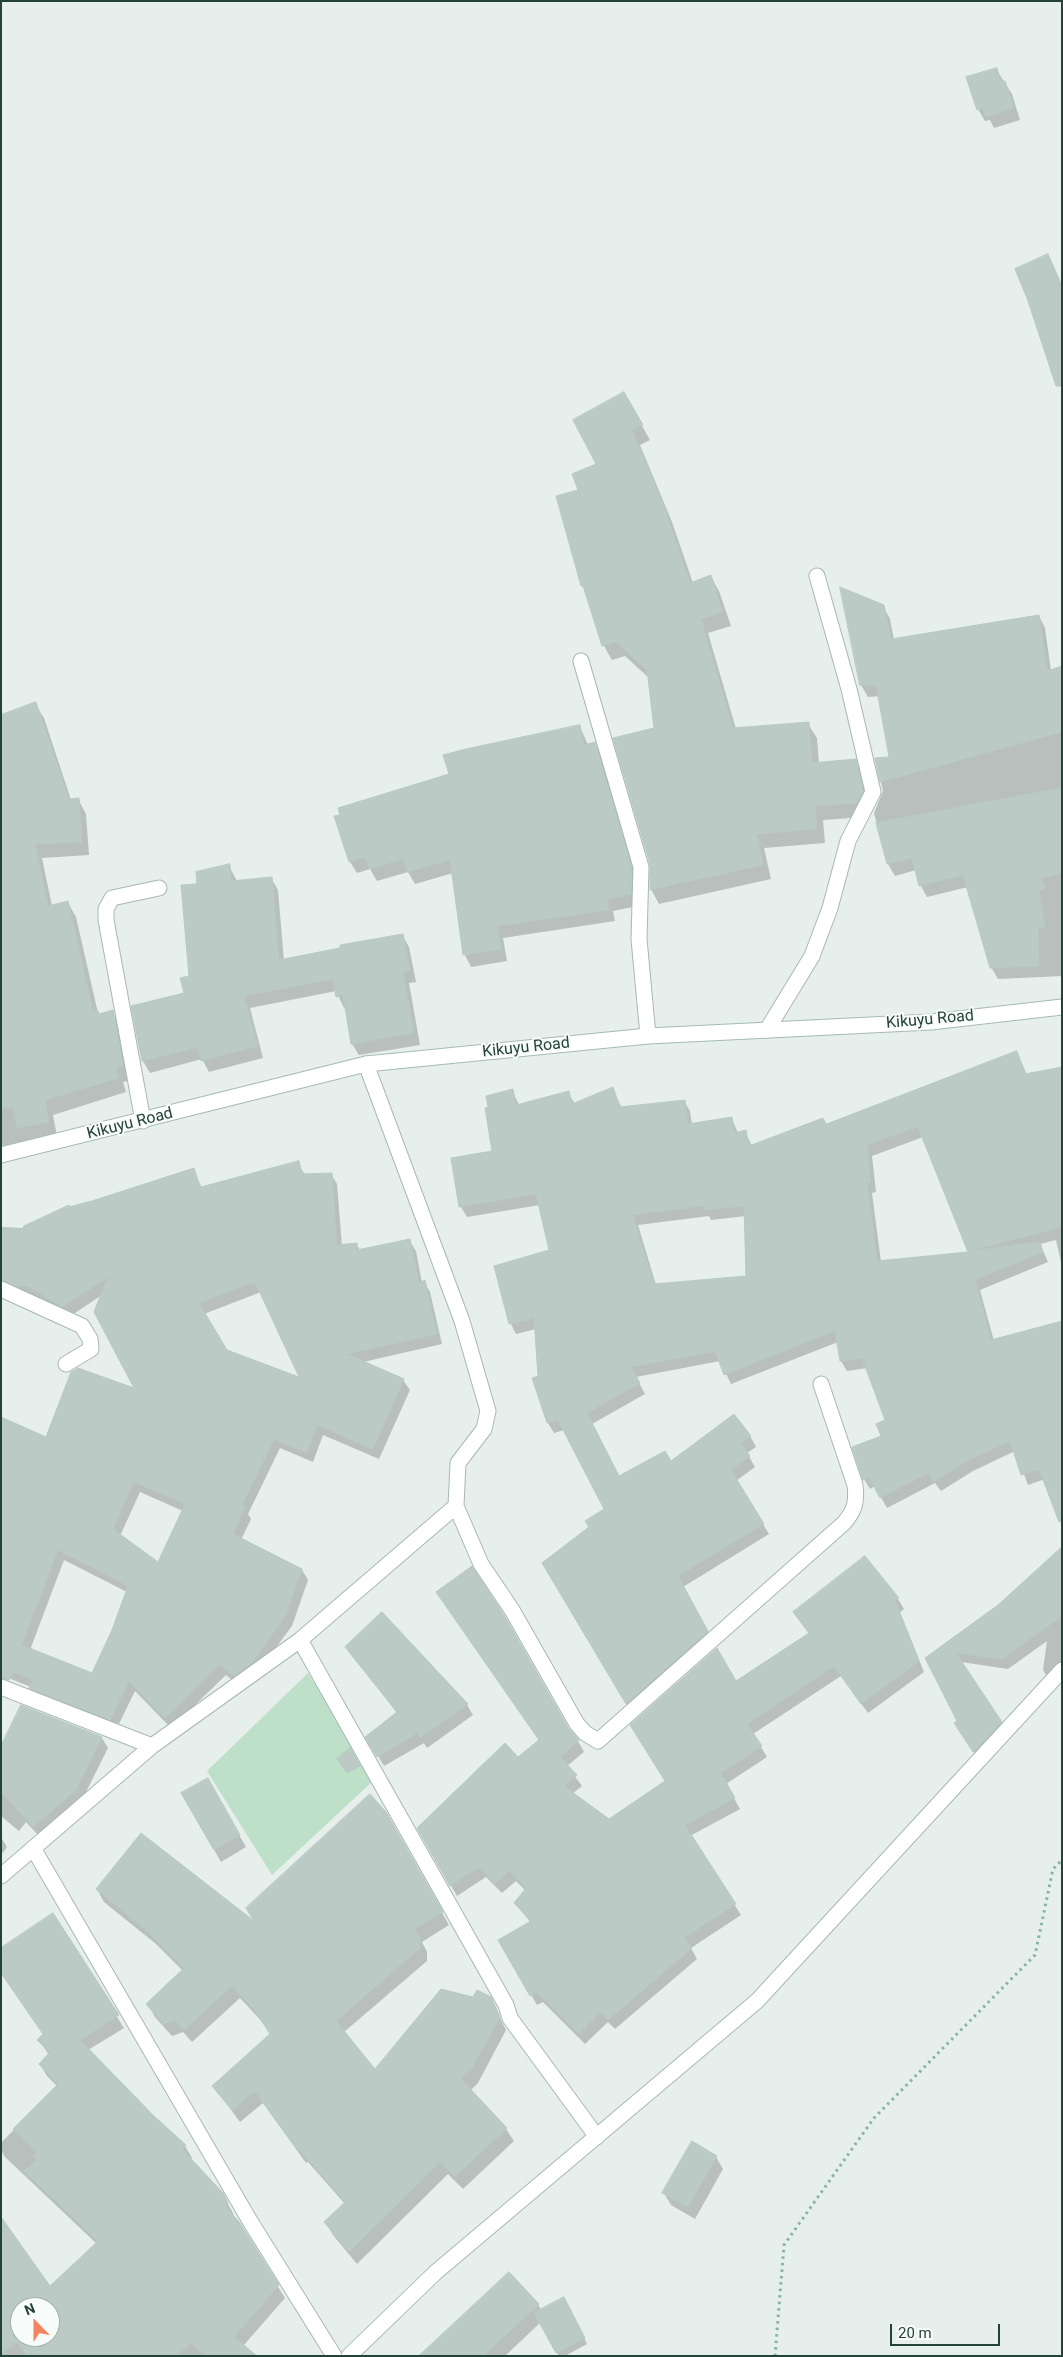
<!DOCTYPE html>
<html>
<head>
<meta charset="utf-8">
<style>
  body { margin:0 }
  #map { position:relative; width:1063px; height:2357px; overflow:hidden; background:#e6efeb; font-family:Roboto,sans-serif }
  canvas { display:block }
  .frame { position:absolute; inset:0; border:2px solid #24423a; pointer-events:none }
  .north { position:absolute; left:10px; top:2297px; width:50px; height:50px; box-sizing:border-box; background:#f7fbf9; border:1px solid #a3b1ad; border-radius:50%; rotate:338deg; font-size:14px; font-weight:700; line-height:20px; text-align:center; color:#24423a }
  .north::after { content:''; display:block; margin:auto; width:18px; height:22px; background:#f4845f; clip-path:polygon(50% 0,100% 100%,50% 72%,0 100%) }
  .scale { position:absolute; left:890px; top:2324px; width:110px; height:22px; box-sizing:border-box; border:2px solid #24423a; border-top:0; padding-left:6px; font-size:15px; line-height:18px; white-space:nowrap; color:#24423a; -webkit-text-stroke:4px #f7fbf9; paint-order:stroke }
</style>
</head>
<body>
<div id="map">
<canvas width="1063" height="2357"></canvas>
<div class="frame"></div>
<div class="north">N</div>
<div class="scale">20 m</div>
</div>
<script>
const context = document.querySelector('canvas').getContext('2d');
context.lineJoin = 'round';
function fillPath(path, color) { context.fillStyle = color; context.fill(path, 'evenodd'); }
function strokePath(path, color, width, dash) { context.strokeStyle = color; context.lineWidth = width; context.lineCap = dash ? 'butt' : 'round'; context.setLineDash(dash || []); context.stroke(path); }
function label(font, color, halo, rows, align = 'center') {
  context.font = font + ' Roboto,sans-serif'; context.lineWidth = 4; context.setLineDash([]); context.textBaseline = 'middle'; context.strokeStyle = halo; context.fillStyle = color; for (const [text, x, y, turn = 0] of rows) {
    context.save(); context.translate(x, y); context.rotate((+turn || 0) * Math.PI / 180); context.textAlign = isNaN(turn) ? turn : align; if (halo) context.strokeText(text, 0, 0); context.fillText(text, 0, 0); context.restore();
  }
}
const green = new Path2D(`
  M308,1673L374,1780L272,1875L207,1771Z`);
const shadow = new Path2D(`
  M996,69L1012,94L1020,120L994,128L990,120L985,121L978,109Z
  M632,408L650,440L640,445L672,522L693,583L711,577L719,591L731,626L708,633L736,729L808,724L817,738L819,763L855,761L864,775L871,806L865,817L823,820L825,843L764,848L771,879L659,904L651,889L655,729L649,678L625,656L612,660L604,646L583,586L580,491L598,465Z
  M883,606L890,619L894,640L1039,616L1045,628L1051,671L1062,668V976L998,979L991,967L968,887L927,897L921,886L916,870L895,876L888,864L874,813L883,791L876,759L890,758L880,696L868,697L861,685Z
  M35,704L44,718L71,800L78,799L86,814L89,855L42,858L52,906L68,903L76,917L98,1013L99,1015L112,1012L121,1026L131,1080L123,1082L126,1092L53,1115L57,1136L1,1146V837Z
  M580,727L588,745L594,744L601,756L638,881L637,906L613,911L615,921L503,938L507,961L471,967L465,955L453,873L415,884L408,872L377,881L370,869L357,873L350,862L335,817Z
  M229,866L237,881L271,878L278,890L284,961L402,935L409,947L416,982L409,983L420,1045L359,1055L352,1044L347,1008H344L336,991L250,1008L263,1058L209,1072L202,1059L150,1073L143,1061L133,1007L185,994L190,977L199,885Z
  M1017,1052L1027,1075L1062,1068V1266L1056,1240L1040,1244L1048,1262L980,1290L994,1341L1062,1322V1523L1045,1479L1028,1485L1015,1451L973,1471L941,1491L935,1483L887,1508L875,1486L870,1489L864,1479L883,1436L886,1420L867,1368L847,1371L841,1361L838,1342L731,1384L720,1361L636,1377L645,1394L592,1424L619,1477L750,1436L756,1447L747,1453L755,1467L736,1481L769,1534L683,1587L713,1642L632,1713L543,1564L590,1527L605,1509L564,1430L554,1433L548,1423L534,1379L540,1377L536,1329L516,1334L511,1324L496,1267L551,1250L540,1205L467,1217L461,1207L493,1152L512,1090L519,1105L568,1093L575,1104L612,1089L622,1108L684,1101L690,1111L692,1125L732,1119L738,1133L745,1132L752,1146L826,1126ZM923,1137L970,1253L881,1262L872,1193L876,1192L872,1156ZM709,1216L711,1220L746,1216L748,1277L656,1285L638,1225Z
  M298,1163L305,1175L331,1174L337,1184L342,1246L356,1244L360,1250L409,1240L416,1251L422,1283L424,1282L430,1292L442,1344L363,1362L403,1380L410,1390L379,1459L323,1435L313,1462L280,1448L248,1514L251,1519L241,1540L302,1570L308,1580L292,1626L256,1674L240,1686L226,1675L171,1728L135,1691L116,1730L37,1698L31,1687L1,1675L47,1439L136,1391L102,1295L69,1317L1,1291V1227L22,1228L68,1207L69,1208L193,1170L202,1188ZM261,1292L301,1380L226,1351L204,1314ZM140,1492L183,1511L158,1564L120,1536ZM64,1560L127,1592L113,1630L93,1675L30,1650Z
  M1062,1549V1674L1049,1680L1043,1670L1047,1641L1008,1669L961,1662L1006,1733L980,1762L955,1724L958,1722L927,1658L999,1606Z
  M437,1592L578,1741L584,1752L567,1766L582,1786L572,1794L609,1820L666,1782L736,1683L809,1634L794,1612L898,1599L904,1609L900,1612L924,1672L868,1713L841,1676L753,1734L767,1757L726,1784L740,1809L690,1836L741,1915L691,1948L697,1959L615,2029L608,2022L585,2044L543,2002L537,2005L500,1941L531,1923L515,1903L526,1891L516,1881L502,1893L486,1877L457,1896L418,1828L518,1759L540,1741Z
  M382,1614L467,1705L473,1715L427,1748L424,1743L384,1766L367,1737L397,1713L347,1647Z
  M102,1738L108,1748L82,1800L40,1837L26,1822L19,1831L1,1816V1749Z
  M208,1780L246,1847L221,1862L183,1794Z
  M385,1812L449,1925L422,1942L427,1952V1961L344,2032L375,2071L474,1999L490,1998L506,2030L478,2083L470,2091L506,2129L514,2141L463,2189L448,2174L357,2264L333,2235L326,2222L345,2204L308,2162L306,2163L263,2103L240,2122L214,2087L271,2034L265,2025L240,1998L192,2042L183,2032L172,2036L155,2017L148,2004L183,1971L156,1944L104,1902L97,1889L258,1926Z
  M1,1837L7,1847L1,1855Z
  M53,1915L124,2028L88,2050L153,2117L185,2146L192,2158L190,2160L222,2194L234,2215L233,2216L285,2298L243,2346L253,2356H1V2219L50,2288L97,2244L5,2157L1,2150V2143L57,2086L47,2076L40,2064L49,2055L39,2040L44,2035ZM20,2307H50V2337H20Z
  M716,2157L723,2169L695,2219L671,2205L664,2193Z
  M538,2304L541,2310L567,2304L587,2344L565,2356H559L541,2322L505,2356H421Z`);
const building = new Path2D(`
  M997,68L1001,82L1005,81L1014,108L986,117L983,108L977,110L966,77Z
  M1048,254L1062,286V386H1056L1027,298L1015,269Z
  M624,392L643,425L632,430L664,506L690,583L711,575L723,612L701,619L733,728L809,722L812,763L856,759L863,791L857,803L815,806L817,829L757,834L763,865L650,890V864L613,738L654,728L647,670L616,642L602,646L583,586H581L556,496L578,490L572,474L596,464L573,420Z
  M840,587L884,605L891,639L1039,615L1047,671L1062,666V732L880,782L875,758L889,757L876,685H860Z
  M36,702L69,799L79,798L82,842L35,844L48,906L68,901L93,1012L98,1011L99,1014L113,1010L123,1066L116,1068L119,1078L45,1100L49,1122L17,1128L13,1107L1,1109V715Z
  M580,725L584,745L595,742L632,868L631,894L607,899L609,910L497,926L501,949L463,955L450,860L407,872L403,859L369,869L365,857L349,862L334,816L340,815L338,808L449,774L443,755L466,749Z
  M1062,788V873L1042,878L1045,889L1039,891L1045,927L1038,928L1039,966L990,968L963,875L919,886L912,858L887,864L876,823Z
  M230,864L231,881L272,877L279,960L340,948V945L403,934L410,970L403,972L414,1033L351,1044L343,995L336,997L333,979L244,996L258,1046L201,1061L198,1047L142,1061L131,1006L184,993L180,978L189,976L181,885L197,884L196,872Z
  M1017,1051L1025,1074L1062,1067V1227L969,1251L1040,1242L1043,1252L975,1280L991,1340L1062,1321V1521L1059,1522L1039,1469L1021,1475L1010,1441L967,1461L934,1482L928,1473L880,1498L869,1477L863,1480L852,1447L881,1436L876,1424L885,1420L862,1358L840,1361L835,1331L724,1375L715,1351L631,1367L640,1383L587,1413L619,1476L665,1451L671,1461L734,1414L751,1436L741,1443L750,1456L731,1470L764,1524L678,1576L708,1631L626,1704L542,1563L589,1527L585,1521L604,1509L558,1420L547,1423L532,1378L538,1376L534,1318L509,1324L494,1266L549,1250L536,1194L459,1207L451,1158L492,1151L485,1108L488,1107L486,1096L513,1089L516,1105L569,1091L572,1104L613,1087L620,1107L685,1100L688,1124L732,1117L735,1133L746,1130L749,1146L823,1118L826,1124ZM918,1127L968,1252L877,1261L867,1183L871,1182L867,1145ZM703,1206L704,1210L744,1206L746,1276L654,1284L633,1215Z
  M299,1161L302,1174L332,1173L337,1245L357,1243V1250L410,1239L419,1283L425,1280L437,1334L347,1354L404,1379L373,1449L317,1425L307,1453L274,1439L242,1505L245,1507L233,1534L302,1569L286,1615L251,1664L234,1676L220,1665L165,1718L129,1681L110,1720L29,1688L33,1680L13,1672L9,1680L1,1678V1417L46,1437L71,1372L78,1368L134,1388L94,1312L108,1277L62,1307L28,1286H16L1,1280V1228L23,1229L24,1226L69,1205V1207L92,1201L194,1168L200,1187ZM255,1282L299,1377L227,1350L199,1303ZM134,1482L185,1504L158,1562L113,1529ZM58,1550L128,1586L112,1630L92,1673L22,1645Z
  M1062,1547V1616L1002,1659L956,1653L1002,1722L973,1752L954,1723L957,1721L925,1658L998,1605Z
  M865,1556L899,1598L895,1601L919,1661L861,1704L834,1666L747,1724L762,1746L721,1773L735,1798L685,1825L736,1904L684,1938L692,1948L608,2020L601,2012L579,2034L537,1992L530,1996L498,1940L531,1921L514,1903L526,1888L509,1871L495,1884L479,1867L450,1886L417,1828L505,1743L518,1757L539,1740L436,1592L472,1566L504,1615L569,1729L579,1740L560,1757L577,1775L564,1786L609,1819L665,1781L630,1725L717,1648L736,1681L809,1633L793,1612Z
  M382,1612L468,1704L420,1738L417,1733L377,1757L365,1737L397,1712L345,1647Z
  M21,1705L102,1737L76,1790L33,1827L1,1792V1746Z
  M350,1748L360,1766L347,1773L337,1759Z
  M208,1778L240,1835L214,1850L181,1793Z
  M370,1794L386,1812L443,1912L415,1929L420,1938V1948L336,2021L375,2069L441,1989L473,1997L477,1990L491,1997L500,2017L471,2070L461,2079L507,2128L455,2177L440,2162L349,2252L324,2222L345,2202L300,2150L298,2151L255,2091L232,2110L212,2086L270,2034L256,2012L232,1986L184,2030L175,2020L164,2024L146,2004L184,1968L147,1931L96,1889L141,1833L254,1921L246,1908Z
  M53,1913L119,2015L80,2040L154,2116L186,2145L182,2149L223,2193L228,2203L225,2206L240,2223L279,2285L234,2337L257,2356H206L191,2343L176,2356H27L17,2342L1,2354V2217L50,2286L98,2241L24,2171L37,2160L33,2156L37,2153L13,2129L58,2084L39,2064L50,2052L37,2040L43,2034L1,1973V1948ZM20,2307H50V2337H20Z
  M692,2141L717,2156L688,2207L662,2193Z
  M509,2272L539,2304L483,2356H419Z
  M564,2297L585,2338L556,2353L534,2313Z`);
const path = new Path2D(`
  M775,2356L784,2245L874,2118L1035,1955L1053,1869L1062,1860`);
const lane = new Path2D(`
  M143,1121L106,920V909L112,898L159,888`);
const street = new Path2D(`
  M581,661L641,867L639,939L648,1036
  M767,1030L812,956L830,908L848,841L873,792L849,689L817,576
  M1,1289L82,1326L90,1339L91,1349L66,1364
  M456,1506L481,1564L512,1610L577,1724L585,1733L598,1741L844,1523C855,1510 857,1502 855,1485L821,1384
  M300,1640L506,2005L510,2018L597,2137
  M1,1687L152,1746
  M33,1848L250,2221L334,2356
  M1,1876L152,1746L300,1640L456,1506L458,1463L484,1429L488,1411L462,1321L366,1064
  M349,2356L436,2272L757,2001L1062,1670`);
const secondary = new Path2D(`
  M1,1155L366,1064L648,1036L931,1022L1062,1007`);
const streetNames = [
  ["Kikuyu Road",930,1020,-5],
  ["Kikuyu Road",526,1048,-6],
  ["Kikuyu Road",130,1124,-14]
];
fillPath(green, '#bfe0c8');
fillPath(shadow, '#0003');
fillPath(building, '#bbcac4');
strokePath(building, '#b8c9c2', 1);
strokePath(lane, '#a8b8b2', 17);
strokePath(street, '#a8b8b2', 17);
strokePath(secondary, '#a4bbb3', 17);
strokePath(path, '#86b3a5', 3, [2.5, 4]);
strokePath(lane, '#fff', 15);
strokePath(street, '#fff', 15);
strokePath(secondary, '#fff', 15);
label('16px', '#24423a', '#f7fbf9', streetNames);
</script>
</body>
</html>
